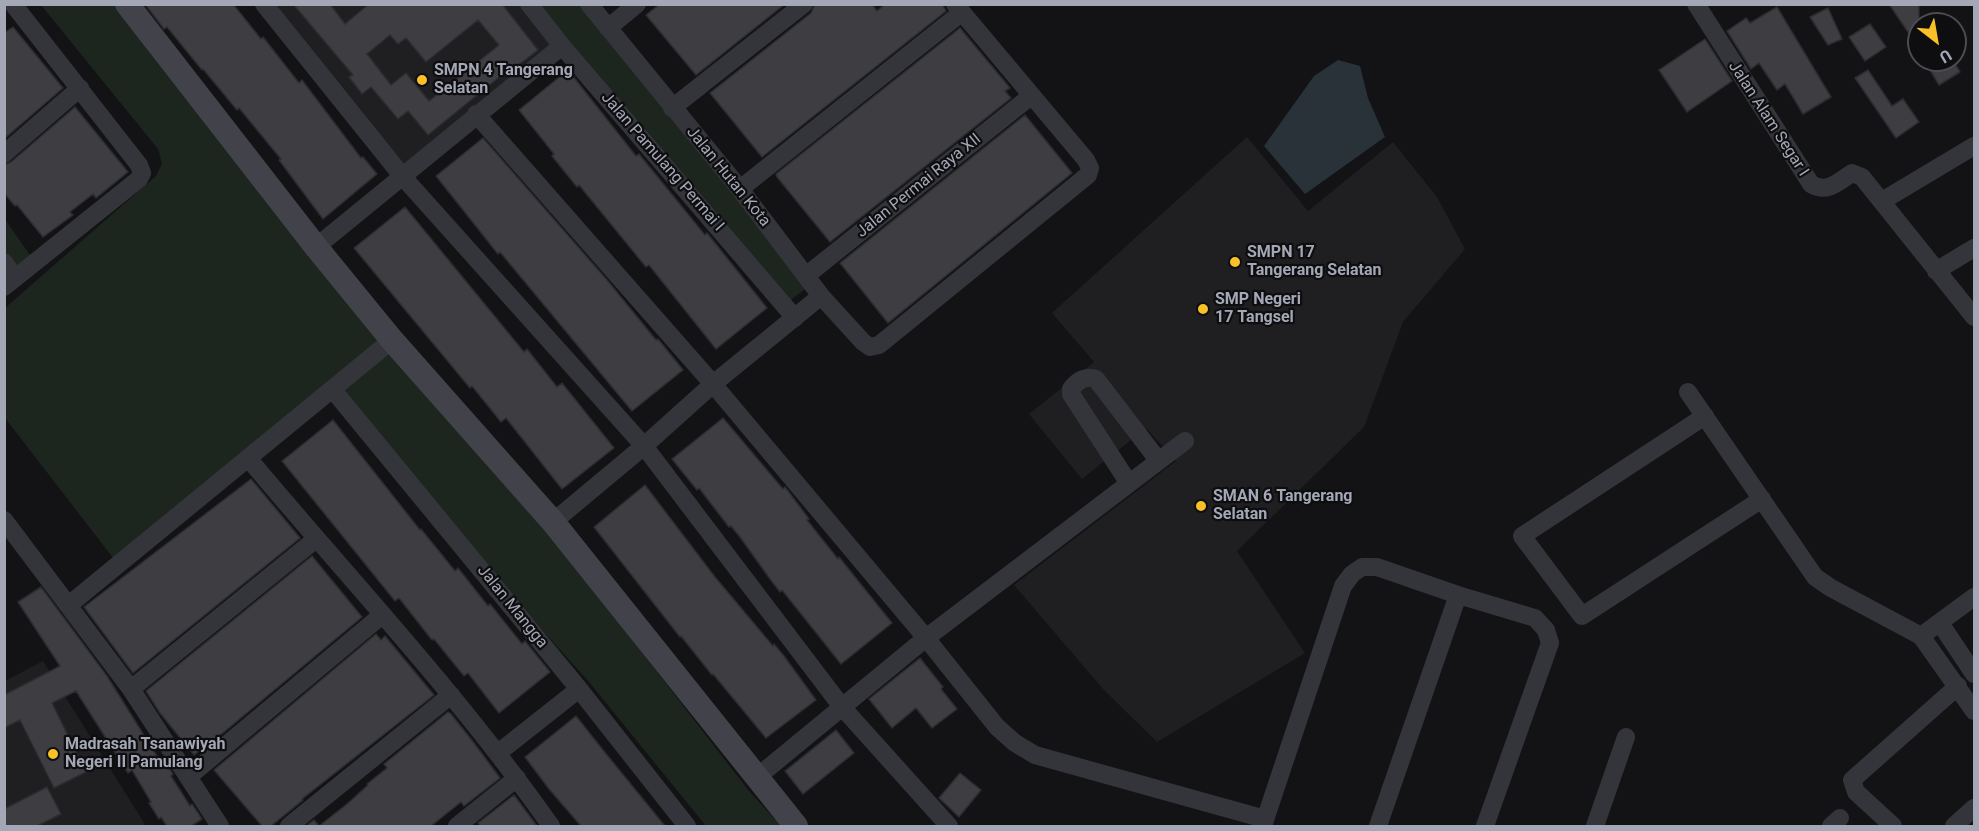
<!DOCTYPE html>
<html>
<head>
<meta charset="utf-8">
<style>
  body { margin:0 }
  #map { position:relative; width:1979px; height:831px; overflow:hidden; background:#131315; font-family:Roboto,sans-serif }
  canvas { display:block }
  .frame { position:absolute; inset:0; border:6px solid #a4a8b6; pointer-events:none }
  .north { position:absolute; left:1907px; top:12px; width:60px; height:60px; box-sizing:border-box; background:#0e0e10; border:2px solid #4a4c52; border-radius:50%; rotate:149deg; font-size:16px; font-weight:700; line-height:24px; text-align:center; color:#a4a8b6 }
  .north::after { content:''; display:block; margin:auto; width:21px; height:27px; background:#f9c127; clip-path:polygon(50% 0,100% 100%,50% 72%,0 100%) }
</style>
</head>
<body>
<div id="map">
<canvas width="1979" height="831"></canvas>
<div class="frame"></div>
<div class="north">U</div>
</div>
<script>
const context = document.querySelector('canvas').getContext('2d');
context.lineJoin = 'round';
function fillPath(path, color) { context.fillStyle = color; context.fill(path, 'evenodd'); }
function strokePath(path, color, width, dash) { context.strokeStyle = color; context.lineWidth = width; context.lineCap = dash ? 'butt' : 'round'; context.setLineDash(dash || []); context.stroke(path); }
function label(font, color, halo, rows, align = 'center') {
  context.font = font + ' Roboto,sans-serif'; context.lineWidth = 4.5; context.setLineDash([]); context.textBaseline = 'middle'; context.strokeStyle = halo; context.fillStyle = color; for (const [text, x, y, turn = 0] of rows) {
    context.save(); context.translate(x, y); context.rotate((+turn || 0) * Math.PI / 180); context.textAlign = isNaN(turn) ? turn : align; if (halo) context.strokeText(text, 0, 0); context.fillText(text, 0, 0); context.restore();
  }
}
const built = new Path2D(`
  M264,5H529L562,46L403,177Z
  M1247,137L1308,211L1393,142L1437,197L1465,249L1403,322L1364,427L1237,551L1305,653L1157,742L1103,689L1014,585L1176,461L1146,428L1082,479L1029,414L1094,362L1052,313Z
  M43,661L146,826H5V681Z`);
const green = new Path2D(`
  M41,5H115L305,245L542,523L749,791L781,826H706L589,682L328,391L117,563L5,418V308L156,176L162,164L158,149Z
  M533,5H595L819,278L787,303Z
  M4,218L35,262L15,278L5,262Z`);
const water = new Path2D(`
  M1338,60L1360,66L1368,98L1385,137L1305,194L1264,146L1314,76Z`);
const building = new Path2D(`
  M145,4H233L261,39L263,37L299,83L302,80L361,158L363,157L377,174L323,219L279,160L281,159L239,108L237,110L203,69L202,70L167,27L164,29Z
  M293,4H330L345,24L369,4H502L538,50L516,67L514,65L428,135L408,111L398,119L371,87L362,94L349,77L353,75ZM478,20L499,45L429,101L406,73L391,85L367,54L390,35L398,44L406,38L426,62Z
  M660,4H785L696,75L646,15Z
  M815,4H872L877,11L885,4H942L946,11L762,157L710,93L811,13Z
  M1889,4H1919V51L1908,32Z
  M1777,7L1831,97L1803,114L1785,84L1777,90L1759,63L1751,69L1727,31L1746,18L1750,23Z
  M1828,8L1842,39L1828,45L1810,17Z
  M1870,24L1886,47L1865,61L1849,37Z
  M13,27L63,88L4,139V33Z
  M960,28L1010,88L1005,91L1011,98L830,242L777,177L776,174Z
  M1705,39L1732,81L1687,112L1659,70Z
  M1924,60H1953L1960,72L1939,85Z
  M568,70L636,156L639,154L705,235L707,233L767,308L716,349L649,265L646,267L579,185L577,187L552,156L554,154L519,110Z
  M1868,70L1892,106L1903,99L1919,122L1896,138L1855,78Z
  M75,107L128,172L96,198L93,194L70,212L73,215L43,237L17,205L15,206L4,193V165L11,162Z
  M1025,115L1072,173L888,323L840,263Z
  M483,138L607,280L656,340L658,339L683,370L632,411L500,252L498,254L436,176Z
  M405,207L524,352L527,349L557,387L562,383L614,448L562,489L506,418L501,422L472,386L470,388L354,248Z
  M723,418L783,489L785,487L809,519L807,520L818,534L838,559L839,557L892,623L841,664L782,590L780,592L770,579L740,537L731,526L729,527L699,488L697,490L672,459Z
  M333,420L420,530L421,529L455,571L458,568L488,606L490,604L522,644L525,641L550,672L499,713L468,673L464,676L434,639L432,640L399,598L395,601L282,461Z
  M251,479L300,538L133,673L84,607Z
  M645,485L715,577L773,646L774,644L784,656L816,700L766,738L713,674L712,675L681,636L680,637L594,527Z
  M312,556L362,617L200,752L199,751L194,755L160,713L146,691Z
  M41,587L107,676L160,761L163,759L173,774L171,776L190,806L192,804L202,819L191,826H167L161,817L159,819L149,803L151,802L132,770L128,773L76,691L52,703L86,772L54,788L20,720L4,728V695L60,666L18,602Z
  M376,634L381,640L385,636L434,695L302,799L303,800L271,826H262L214,770Z
  M920,658L943,687L941,689L957,709L932,728L916,708L892,728L869,699Z
  M448,712L451,714L474,743L500,778L464,806L461,802L431,826H306L314,820L319,826L347,804L368,785L367,784L387,768L384,764Z
  M576,716L607,755L665,826H581L549,789L525,757Z
  M836,730L854,753L803,794L785,771Z
  M960,773L981,790L959,817L939,798Z
  M47,787L61,814L37,826H4V809Z
  M514,795L537,826H481L478,823Z`);
const street = new Path2D(`
  M264,4L403,177L644,446L842,707L949,826
  M529,4L562,46L795,318
  M589,4L740,189L821,296L863,342L870,347L879,345L1088,175L1090,168L1086,160L955,4
  M1696,4L1811,184C1827,194 1838,182 1852,173L1862,177L1974,317
  M608,28L637,4
  M672,108L804,4
  M476,114L713,384L926,638L997,727L1015,743L1035,755L1265,819
  M4,154L80,88
  M740,189L961,13
  M1882,201L1974,146
  M316,247L562,46
  M4,262L15,278
  M1936,271L1974,248
  M807,275L1031,96
  M4,287L139,179L142,173L139,165L13,4
  M333,390L579,689L687,826
  M1688,392L1815,577L1831,588L1921,636L1974,711
  M1705,416L1522,536L1582,616L1762,499
  M248,458C350,580 460,696 551,826
  M1128,482L1071,394V389C1077,381 1086,375 1096,379L1158,460
  M4,520L131,689L220,826
  M553,522L644,446L713,384L821,296
  M70,604L392,340
  M1940,623L1974,674
  M1921,636L1974,597
  M131,689L316,539
  M498,753L579,689
  M188,777L382,615
  M756,778L926,638L1185,441
  M289,826L451,695
  M457,826L517,778
  M1263,826L1343,586L1352,574L1362,567H1377L1458,595L1535,618L1546,630L1550,643L1485,826
  M1378,826L1458,595
  M1595,826L1626,737
  M1831,826L1840,818
  M1893,826L1856,792L1852,780L1958,686
  M1954,826L1974,808`);
const secondary = new Path2D(`
  M127,4L316,247L392,340L553,522L796,826`);
const markers = [
  [422,80,6,"#f9c127"],
  [1235,262,6,"#f9c127"],
  [1203,309,6,"#f9c127"],
  [1201,506,6,"#f9c127"],
  [53,754,6,"#f9c127"]
];
const poiNames = [
  ["SMPN 4 Tangerang",434,71],
  ["Selatan",434,89],
  ["SMPN 17",1247,253],
  ["Tangerang Selatan",1247,271],
  ["SMP Negeri",1215,300],
  ["17 Tangsel",1215,318],
  ["SMAN 6 Tangerang",1213,497],
  ["Selatan",1213,515],
  ["Madrasah Tsanawiyah",65,745],
  ["Negeri II Pamulang",65,763]
];
const streetNames = [
  ["Jalan Alam Segar I",1768,119,57],
  ["Jalan Pamulang Permai I",662,162,49],
  ["Jalan Hutan Kota",728,177,51],
  ["Jalan Permai Raya XII",919,186,-39],
  ["Jalan Mangga",512,607,51]
];
fillPath(built, '#1f1f22');
fillPath(green, '#1d251f');
fillPath(water, '#293139');
fillPath(building, '#3d3d42');
strokePath(building, '#2d2d31', 1.5);
strokePath(street, '#34353a', 18);
strokePath(secondary, '#42434a', 24);
for (const [x, y, r, color] of markers) { const dot = new Path2D(); dot.arc(x, y, r, 0, 2 * Math.PI); context.fillStyle = color; context.fill(dot); strokePath(dot, '#0e0e10', 2); }
label('bold 16px', '#a4a8b6', '#0e0e10', poiNames, 'left');
label('16px', '#a4a8b6', '#0e0e10', streetNames);
</script>
</body>
</html>
